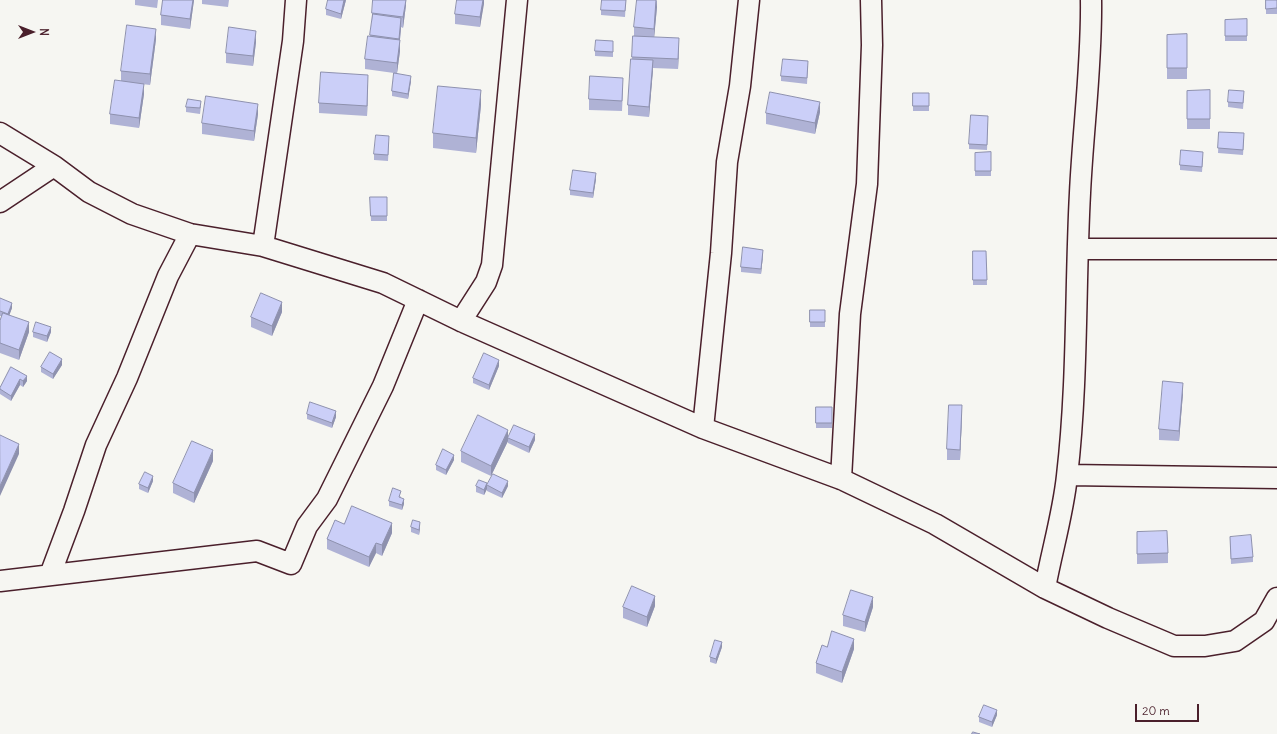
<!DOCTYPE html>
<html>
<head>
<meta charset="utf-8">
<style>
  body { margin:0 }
  #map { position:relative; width:1277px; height:734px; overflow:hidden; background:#f6f6f2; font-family:Delius,sans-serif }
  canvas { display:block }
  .north { position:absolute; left:12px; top:12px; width:40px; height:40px; -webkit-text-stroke:3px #f6f6f2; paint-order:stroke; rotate:90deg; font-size:11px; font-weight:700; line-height:16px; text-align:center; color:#4a1f2b }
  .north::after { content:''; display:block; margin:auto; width:14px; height:18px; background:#4a1f2b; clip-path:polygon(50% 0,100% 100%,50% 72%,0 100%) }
  .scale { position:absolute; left:1135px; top:704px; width:64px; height:18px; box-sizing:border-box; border:2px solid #4a1f2b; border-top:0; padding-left:5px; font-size:12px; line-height:14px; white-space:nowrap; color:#4a1f2b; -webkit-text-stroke:3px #f6f6f2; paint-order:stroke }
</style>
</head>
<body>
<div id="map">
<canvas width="1277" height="734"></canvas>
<div class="north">N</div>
<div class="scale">20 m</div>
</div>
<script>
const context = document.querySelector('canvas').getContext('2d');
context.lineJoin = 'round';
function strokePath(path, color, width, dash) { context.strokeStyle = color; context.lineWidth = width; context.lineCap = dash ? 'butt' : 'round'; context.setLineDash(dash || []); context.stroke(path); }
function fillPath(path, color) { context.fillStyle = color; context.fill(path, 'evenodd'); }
const minor = new Path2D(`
  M0,133L54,166L89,192L132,214L190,234L263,246L383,283L461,321L703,428L841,479L935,524L1045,588L1108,618L1174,646H1205L1235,641L1264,621L1277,598
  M0,202L54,166
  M263,246L293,41L296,0
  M1078,249H1277
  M461,321L486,282L492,265L517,0
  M703,428L721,253L727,162L740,86L749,0
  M1068,475L1277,478
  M841,479L850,314L867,184L872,45L871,0
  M50,575L74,511L96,445L127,378L168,276L190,234
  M0,581L257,551L291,564L307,526L327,499L383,386L418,300
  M1045,588C1052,550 1063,514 1067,476C1078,382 1075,287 1080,193C1083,129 1092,64 1091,0`);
const wall = new Path2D(`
  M135,0H158L157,8L135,5Z
  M163,0H194L190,29L161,25V15Z
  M202,0H229L228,7L202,4Z
  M346,0L341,19L326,15V9Z
  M406,0V5L403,28L401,27L400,40V51L397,73L411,81L408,99L392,96V91L394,73L365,69V59L370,36L372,22V13Z
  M484,0L480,27L455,24V14Z
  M626,0L625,17L601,15V10Z
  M657,0V7L654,37L679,48L678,69L653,68L649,117L628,115V105L632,59L633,36H634V27Z
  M1266,0H1277V14H1266Z
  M1247,19V41H1225V20Z
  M1187,34V79H1167V35Z
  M156,39L150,85L134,83L144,94L139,128L110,124V114L121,81V71Z
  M256,42L253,66L226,63V53Z
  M613,46V57L595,56V51Z
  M808,66L807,84L781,81V76Z
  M368,85L367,116L319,113V103Z
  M623,89L622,111L589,110V99Z
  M1210,90V129H1187V91Z
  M913,93H929V111H913Z
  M1244,96L1243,109L1228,107V102Z
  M481,105L476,153L433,148V133Z
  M201,106L200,114L186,112V107Z
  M820,112L815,134L766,124V113Z
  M258,114L254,141L202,134V123Z
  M988,122L987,150L969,149V144Z
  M1219,132L1244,139L1243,155L1218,153Z
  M389,142L388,161L374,160V154Z
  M991,152V176H975V153Z
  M1203,158L1202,172L1180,170V165Z
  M596,179L593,198L570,195V190Z
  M370,197H387V221H371Z
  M973,251H986L987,285H973Z
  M763,255L761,274L741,272V267Z
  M0,298L12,308L9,315L29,332L19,360L0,353V321L2,316H0Z
  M810,310H825V327H810Z
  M282,312L272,336L251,327V317Z
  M33,332H51L47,342L33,337Z
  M62,365L53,379L41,372V367Z
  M499,366L489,390L473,383V378Z
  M11,367L27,381L23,387L20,385L11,401L0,394V388Z
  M1183,393L1179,441L1159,440V429Z
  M816,407H832V428H816Z
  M307,414L336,417L332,428L307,419Z
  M962,416L960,460H947V449Z
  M508,438L535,440L529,453L508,443V441L491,476L461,462V451Z
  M454,460L446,475L436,470V465Z
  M213,461L194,503L173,493V483Z
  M153,481L148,493L139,489V484Z
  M487,485L508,486L502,498L487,491V489L484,495L476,492V486Z
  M401,496L400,498L404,504L402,510L389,506V501Z
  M344,524L392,533L382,556L376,553L369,567L327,549V539Z
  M411,527L420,528L419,535L411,532Z
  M1137,532L1168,553V563L1137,564Z
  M1230,537L1253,557V562L1231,564Z
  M655,606L647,627L623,618V607Z
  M873,607L865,632L843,626V615Z
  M722,647L716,664L710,662V657Z
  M827,647L854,649L842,683L816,673V663Z
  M997,715L992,727L979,722V717Z`);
const shadedWall = new Path2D(`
  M193,0H194L190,29V19Z
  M344,0H346L341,19V14Z
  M406,0V5L403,28V17Z
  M483,0H484V4L480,27V17Z
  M656,0L657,7L654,39V29Z
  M401,18V28L399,49V39Z
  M156,29V39L150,85V74Z
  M256,31V42L253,66V56Z
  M679,38V48L678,69V59Z
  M400,40V51L397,73V63Z
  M653,60V70L649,117V107Z
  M368,75V85L367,116V106Z
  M411,76V81L408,99V94Z
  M144,84V94L139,128V118Z
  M481,90V105L476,153V138Z
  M820,102V112L815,134V123Z
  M258,104V114L254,141V131Z
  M596,173V179L593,198V193Z
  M763,250V255L761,274V269Z
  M282,302V312L272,336V326Z
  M12,303V308L8,319V314Z
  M29,322V332L19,360V350Z
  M51,327V332L47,342V336Z
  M62,359V365L53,379V374Z
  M499,360V366L489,390V385Z
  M27,376V381L23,387V381Z
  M20,379V385L11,401V396Z
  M1183,383V393L1179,441V431Z
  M962,405V416L960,460V450Z
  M336,411V417L332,428V423Z
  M508,430V441L491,476V466Z
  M535,434V440L529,453V447Z
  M19,444V454L0,496V486Z
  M213,450V461L194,503V493Z
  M454,455V460L446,475V470Z
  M153,476V481L148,493V488Z
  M508,481V486L502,498V493Z
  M487,483V489L484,495V490Z
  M404,499V504L402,510V505Z
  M420,522V528L419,535V530Z
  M392,523V533L382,556V545Z
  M376,543V553L369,567V557Z
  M655,596V606L647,627V617Z
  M873,597V607L865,632V622Z
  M854,639V649L842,683V672Z
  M722,642V647L716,664V659Z
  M997,710V715L992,727V722Z`);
const building = new Path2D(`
  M163,0H193L190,19L161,15Z
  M328,0H344L341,14L326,9Z
  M373,0H406L403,17L372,13Z
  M457,0H483L480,17L455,14Z
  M602,0H626L625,11L601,10Z
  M637,0H656L654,29L634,27Z
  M1266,0H1277V8L1266,9Z
  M373,14L401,18L399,39L370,35Z
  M1247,19V36H1225V20Z
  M127,25L156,29L150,74L121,71Z
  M229,27L256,31L253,56L226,53Z
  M1187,34V68H1167V35Z
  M368,36L400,40L397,63L365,59Z
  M633,36L679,38L678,59L632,57Z
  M596,40L613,41V52L595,51Z
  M631,59L653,60L649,107L628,105Z
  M783,59L808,61L807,78L781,76Z
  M321,72L368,75L367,106L319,103Z
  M394,73L411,76L408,94L392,91Z
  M590,76L623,78L622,101L589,99Z
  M115,80L144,84L139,118L110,114Z
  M438,86L481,90L476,138L433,133Z
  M1210,90V119H1187V91Z
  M1229,90L1244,91L1243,103L1228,102Z
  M770,92L820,102L815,123L766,113Z
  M913,93H929V106H913Z
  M206,96L258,104L254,131L202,123Z
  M188,99L201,101L200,108L186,107Z
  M971,115L988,116L987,145L969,144Z
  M1219,132L1244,133L1243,150L1218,148Z
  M376,135L389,136L388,155L374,154Z
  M1181,150L1203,152L1202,167L1180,165Z
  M991,152V171H975V153Z
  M573,170L596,173L593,193L570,190Z
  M370,197H387V216H371Z
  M743,247L763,250L761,269L741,267Z
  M973,251H986L987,280H973Z
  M261,293L282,302L272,326L251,317Z
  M0,298L12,303L8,314L0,311Z
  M810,310H825V322H810Z
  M3,313L29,322L19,350L0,343V321Z
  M36,322L51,327L47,336L33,332Z
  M50,352L62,359L53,374L41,367Z
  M484,353L499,360L489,385L473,378Z
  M11,367L27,376L23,381L20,379L11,396L0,389V388Z
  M1163,381L1183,383L1179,431L1159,429Z
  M310,402L336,411L332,423L307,414Z
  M949,405H962L960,450L947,449Z
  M816,407H832V423H816Z
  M478,415L508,430L491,466L461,451Z
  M514,425L535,434L529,447L508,438Z
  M0,435L19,444L0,486Z
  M192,441L213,450L194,493L173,483Z
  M443,449L454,455L446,470L436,465Z
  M145,472L153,476L148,488L139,484Z
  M493,474L508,481L502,493L487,485Z
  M479,480L487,483L484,490L476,486Z
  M393,488L401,491L399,497L404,499L402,505L389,501Z
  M352,506L392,523L382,545L376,543L369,557L327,539L335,520L344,524Z
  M413,520L420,522L419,530L411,527Z
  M1167,531L1168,553L1137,554V532Z
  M1251,535L1253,557L1231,559L1230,537Z
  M632,586L655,596L647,617L623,607Z
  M851,590L873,597L865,622L843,615Z
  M832,631L854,639L842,672L816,663L822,645L827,647Z
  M715,640L722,642L716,659L710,657Z
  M984,705L997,710L992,722L979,717Z
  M973,732L980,734H972Z`);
strokePath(minor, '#4a1f2b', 23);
strokePath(minor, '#f6f6f2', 20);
fillPath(wall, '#afb2d5');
fillPath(shadedWall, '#8e91ae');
fillPath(building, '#cbcff8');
strokePath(building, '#8e91ae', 1);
</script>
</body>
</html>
